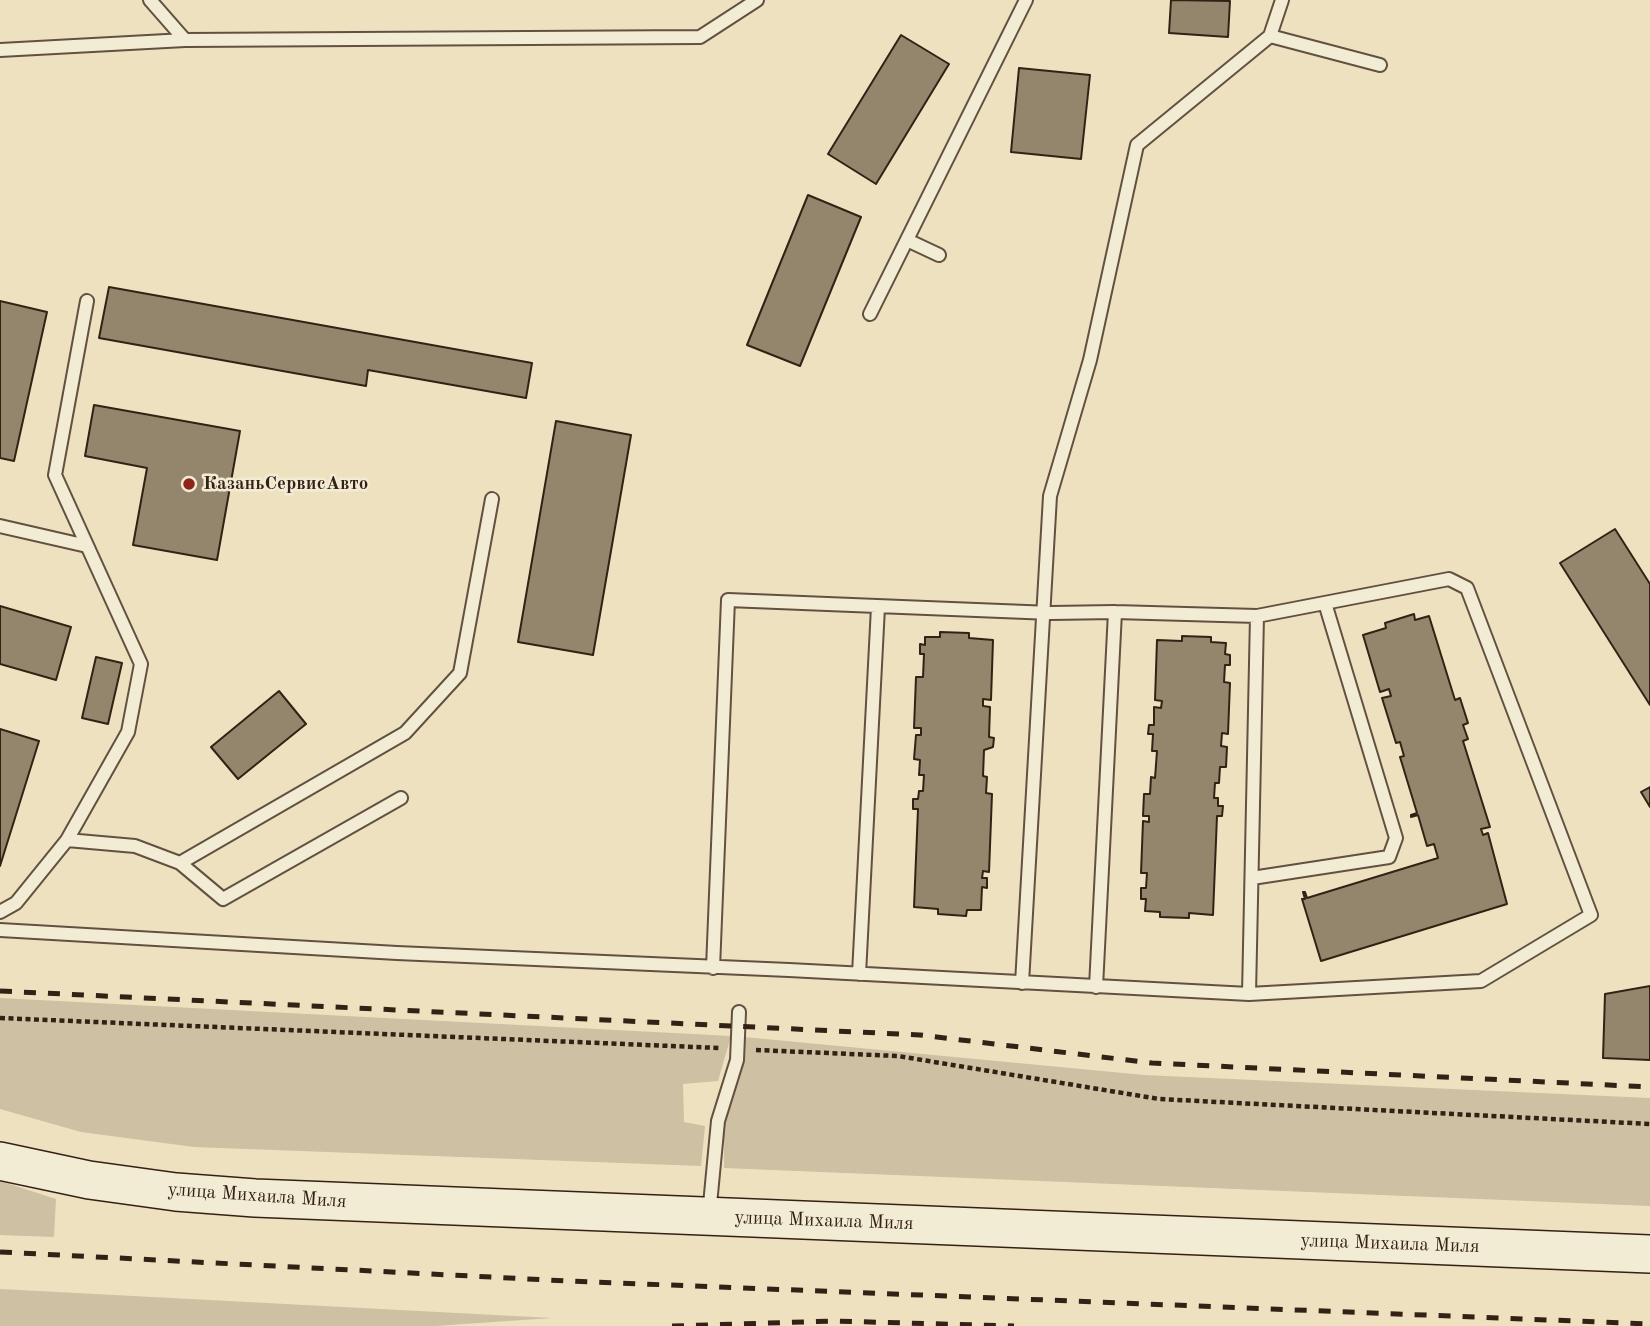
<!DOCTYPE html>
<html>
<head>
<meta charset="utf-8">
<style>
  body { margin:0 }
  canvas { display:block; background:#ede1bf }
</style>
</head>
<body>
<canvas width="1650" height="1326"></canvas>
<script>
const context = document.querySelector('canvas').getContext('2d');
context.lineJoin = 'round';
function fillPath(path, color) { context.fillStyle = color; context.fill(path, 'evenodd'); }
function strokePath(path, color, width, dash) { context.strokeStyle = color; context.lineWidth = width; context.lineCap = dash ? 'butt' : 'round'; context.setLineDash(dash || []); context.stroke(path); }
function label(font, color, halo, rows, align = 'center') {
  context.font = font + ' "Old Standard TT",serif'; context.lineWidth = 5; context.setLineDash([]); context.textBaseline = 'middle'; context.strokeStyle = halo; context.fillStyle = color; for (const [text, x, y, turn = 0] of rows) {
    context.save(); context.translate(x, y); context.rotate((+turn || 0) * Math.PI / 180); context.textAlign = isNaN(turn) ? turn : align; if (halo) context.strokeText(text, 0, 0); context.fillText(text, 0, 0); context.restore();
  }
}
const green = new Path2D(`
  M0,998L731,1036L718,1081L683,1084L684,1122L705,1126L701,1166L194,1147L81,1132L0,1109Z
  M744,1037L1144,1075L1650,1098V1206L724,1168V1123L744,1059Z
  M0,1181L56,1199L54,1237L0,1235Z
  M0,1289L552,1318L435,1326H0Z`);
const building = new Path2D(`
  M1171,0L1230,1L1228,37L1169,33Z
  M901,35L949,64L876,184L828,154Z
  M1019,68L1090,75L1081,159L1011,152Z
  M808,195L861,217L800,366L747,345Z
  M109,287L532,363L526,398L368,370L366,386L99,338Z
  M0,301L47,312L14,461L0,458Z
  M94,405L240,431L217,560L133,545L147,468L85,456Z
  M556,421L631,435L593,655L518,642Z
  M1615,529L1650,584V705L1560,563Z
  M0,606L71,627L56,680L0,664Z
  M1414,614L1415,620L1429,616L1455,700L1460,698L1468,723L1463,725L1468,739L1463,741L1490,827L1481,829L1483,835L1488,833L1507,904L1321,961L1302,899H1305L1303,892H1305L1307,898L1438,858L1434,844L1427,846L1418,815L1411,817V815L1417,813L1400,757L1404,756L1400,742L1396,743L1382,698L1391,696L1389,689L1380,692L1363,635L1386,628L1385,623Z
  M940,632L969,633V638L993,640L991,700L983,699V706L990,707L989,737L994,738L993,747L984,750L983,776L987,777L986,793L992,794L989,872L983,871L982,878H987V888L982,887L981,910H967L966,916L938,914V909L914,907L918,809H913V799H918L919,791H923L924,775H919L920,760L914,759L916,735H921V728H914L916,677H923L924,654H920V644L925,645V637H940Z
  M1182,636L1211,637V642L1226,643L1225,654L1230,655V665H1225L1224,682L1230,683L1228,734L1222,733L1221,746L1227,747L1226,767H1220L1219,783H1215L1214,798H1218V806H1223L1222,816H1217L1213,915L1189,913V918L1160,917V912L1145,911L1146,899H1141V888H1146L1147,873H1141L1143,821L1149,822V816H1143L1144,794H1150L1151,777L1155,778L1157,751H1152L1153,734H1148L1149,725H1154V707L1161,708L1162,701L1155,700L1157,640L1182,641Z
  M96,657L122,663L108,724L82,718Z
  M279,691L306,724L238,779L211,747Z
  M0,729L39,741L0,866Z
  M1650,787V807L1641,792Z
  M1650,986V1060L1603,1058L1605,994Z`);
const path = new Path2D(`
  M0,1018L719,1048
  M756,1050L898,1056L1159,1099L1650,1124`);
const service = new Path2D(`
  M150,0L185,40L700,37L757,0
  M1282,0L1270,36L1380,65
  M0,50L185,40
  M907,240L939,255
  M870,314L1026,0
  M0,526L87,546
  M67,840L135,846L180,863L405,733L460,673L492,499
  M180,863L223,899L401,798
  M1252,878L1389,857L1396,838L1325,603
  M0,912L16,903L67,840L128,732L141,664L55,475L87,301
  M0,930L397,953L789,970L1249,994L1481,981L1591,915L1467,588L1449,579L1257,616
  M713,968L728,600L1051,613L1115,612L1257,616L1249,994
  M859,974L878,607
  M1022,983L1050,496L1090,360L1137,145L1270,36
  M1096,987L1115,612
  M709,1215L718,1121L737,1060L739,1012`);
const secondary = new Path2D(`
  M0,1161L89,1180L176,1192L255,1198L1650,1254`);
const rail = new Path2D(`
  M0,991L920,1035L1152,1063L1650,1087
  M0,1252L568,1281L1650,1324
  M672,1326L833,1321L1014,1326`);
const markers = [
  [189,484,7,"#8f2418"]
];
const poiNames = [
  ["КазаньСервисАвто",203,484]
];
const streetNames = [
  ["улица Михаила Миля",257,1196,4],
  ["улица Михаила Миля",824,1221,2],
  ["улица Михаила Миля",1390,1244,2]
];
fillPath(green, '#cec0a2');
fillPath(building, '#94856d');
strokePath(building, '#342115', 2);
strokePath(service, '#625140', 16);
strokePath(secondary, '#342115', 40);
strokePath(path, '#342115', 4.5, [5, 3.5]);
strokePath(service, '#f3ecd5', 12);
strokePath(secondary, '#f3ecd5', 37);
strokePath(rail, '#342115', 5, [12, 12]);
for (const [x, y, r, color] of markers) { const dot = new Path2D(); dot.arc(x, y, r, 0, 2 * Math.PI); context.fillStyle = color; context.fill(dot); strokePath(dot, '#f3ecd5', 2.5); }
label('bold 19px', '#342115', '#f3ecd5', poiNames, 'left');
label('19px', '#342115', '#f3ecd5', streetNames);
</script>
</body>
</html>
